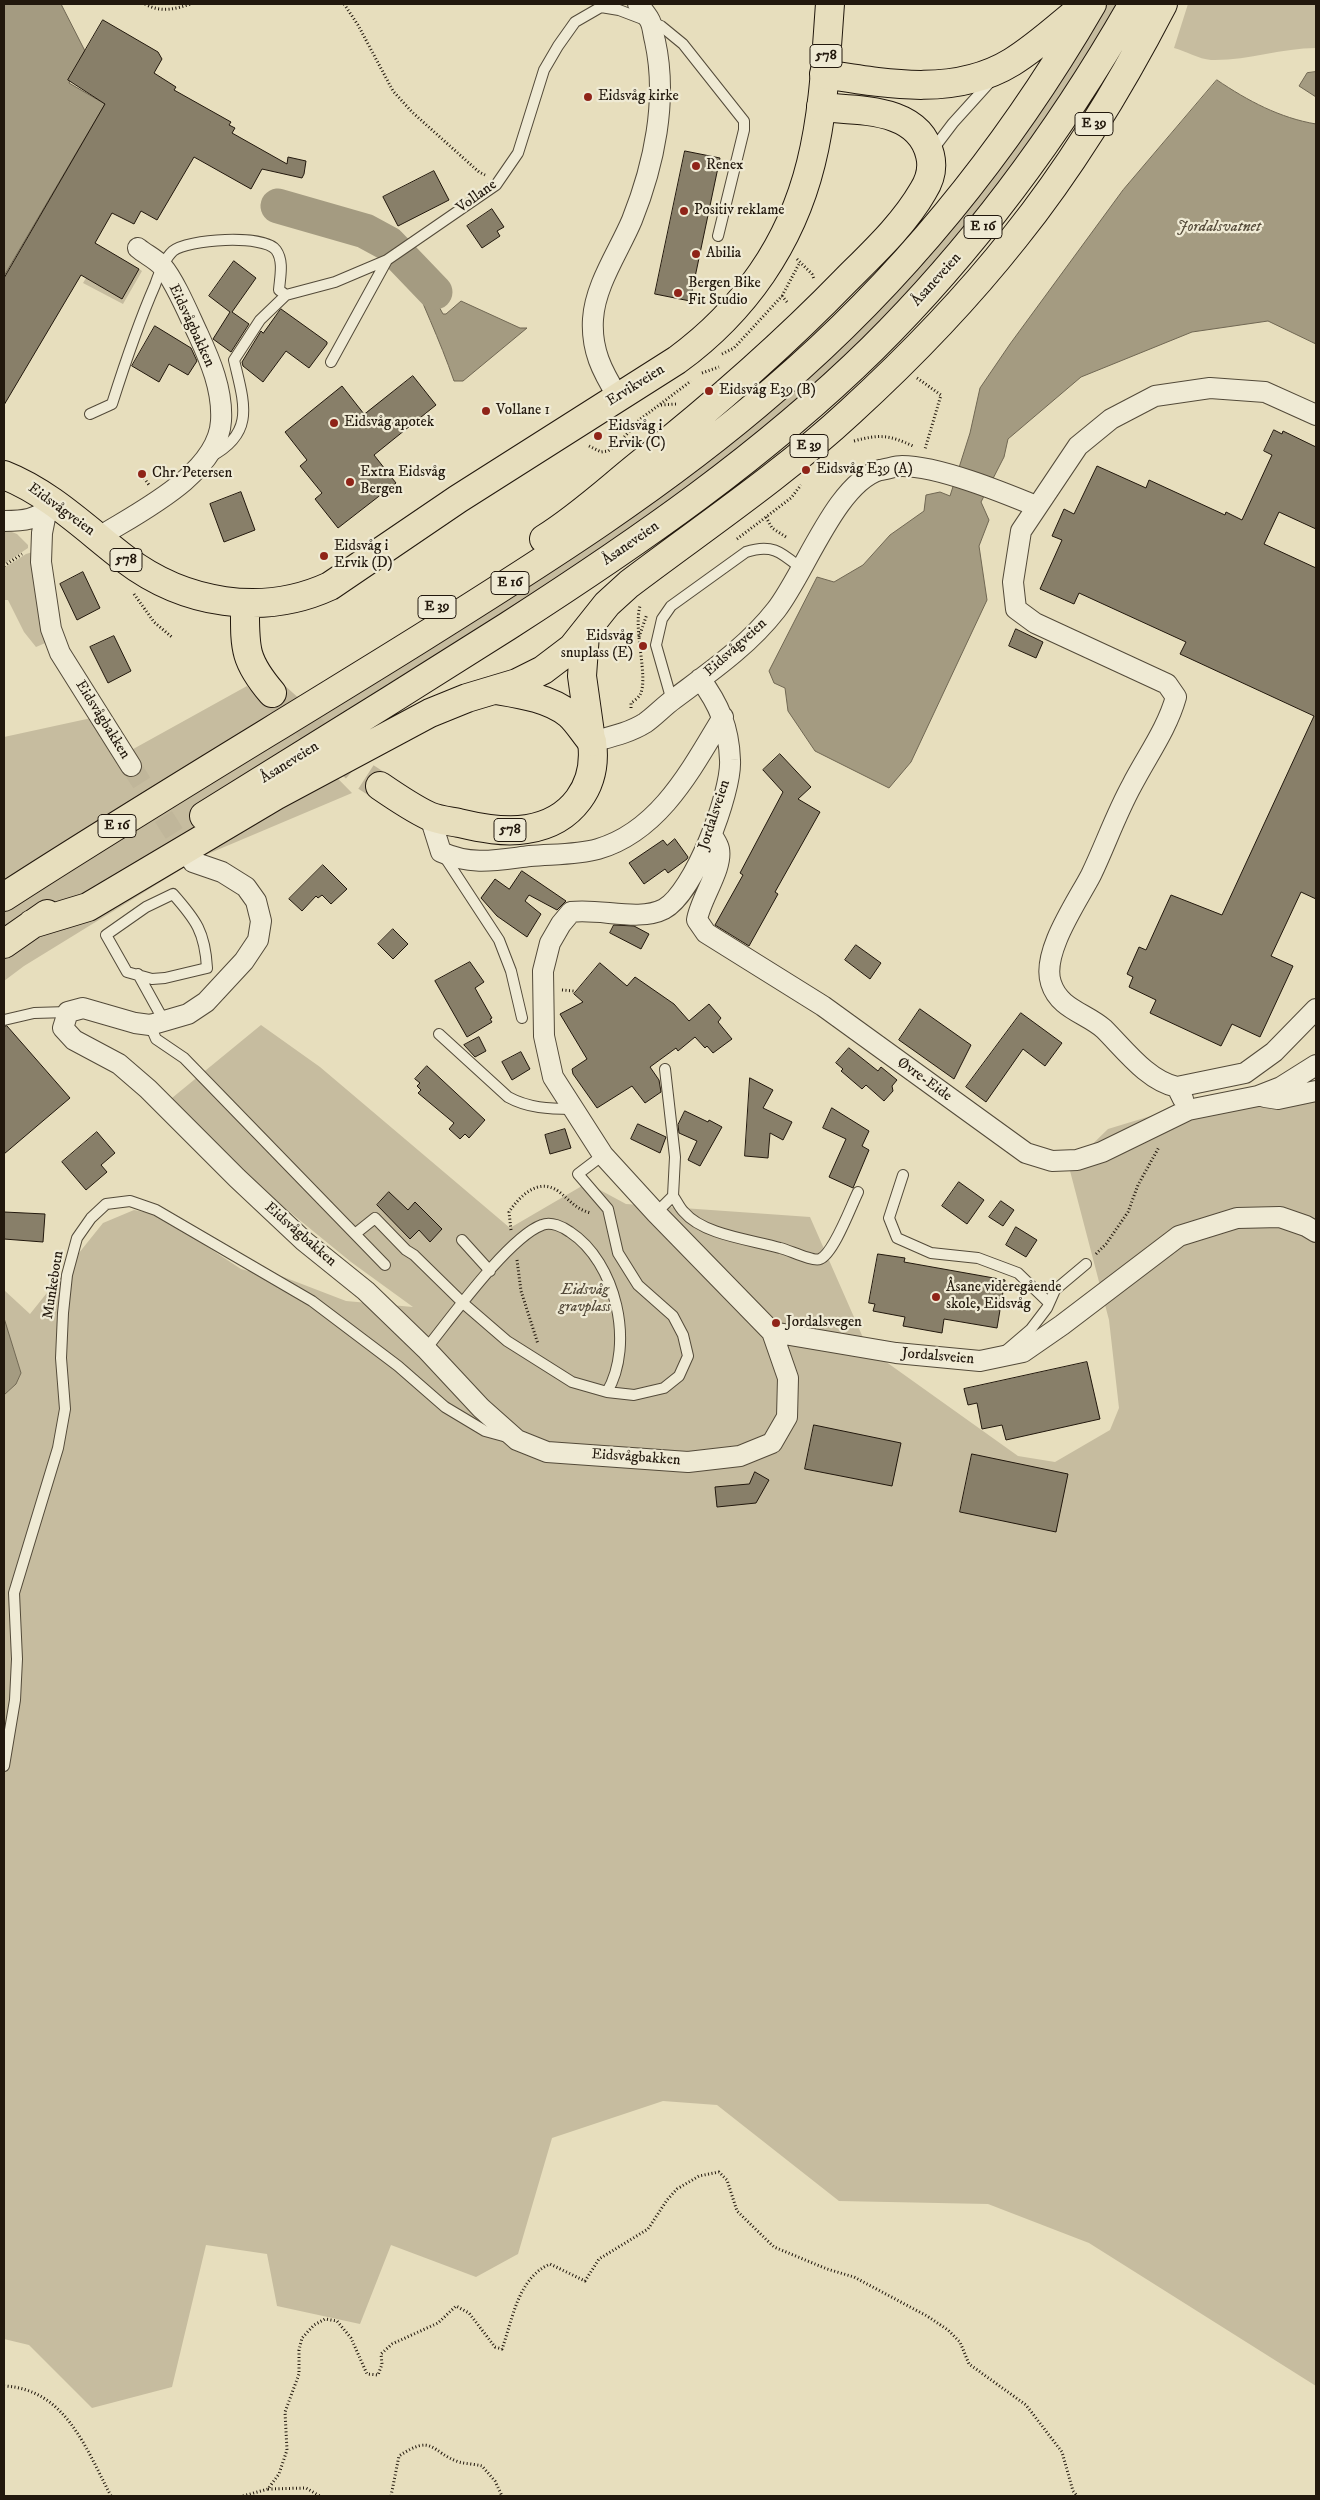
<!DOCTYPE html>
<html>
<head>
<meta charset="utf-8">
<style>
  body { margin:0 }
  #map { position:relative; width:1320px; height:2500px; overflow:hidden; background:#e7debd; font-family:"IM FELL DW Pica",serif }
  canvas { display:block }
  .frame { position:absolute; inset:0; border:5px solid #22180d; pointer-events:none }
</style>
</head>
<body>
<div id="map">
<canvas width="1320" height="2500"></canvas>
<div class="frame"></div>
</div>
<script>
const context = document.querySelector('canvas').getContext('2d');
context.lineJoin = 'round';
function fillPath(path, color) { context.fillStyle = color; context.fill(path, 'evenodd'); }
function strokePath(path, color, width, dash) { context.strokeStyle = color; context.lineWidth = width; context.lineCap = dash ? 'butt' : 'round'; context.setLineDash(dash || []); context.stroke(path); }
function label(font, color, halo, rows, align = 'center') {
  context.font = font + ' "IM FELL DW Pica",serif'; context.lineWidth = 4.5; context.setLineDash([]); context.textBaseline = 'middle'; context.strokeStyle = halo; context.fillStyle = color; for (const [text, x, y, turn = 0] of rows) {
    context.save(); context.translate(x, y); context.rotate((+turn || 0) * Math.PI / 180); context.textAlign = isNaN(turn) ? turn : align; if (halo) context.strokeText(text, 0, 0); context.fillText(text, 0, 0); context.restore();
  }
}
const green = new Path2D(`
  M1104,4H1118C1058,113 982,216 898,307C859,349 813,387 768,423C742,444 717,466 690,487C567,581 432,658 300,740L352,793L203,856L24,966L4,981V737L96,717L117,758L247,686L292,732L677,482L793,392L873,316L960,221L1033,122Z
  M1188,4H1316V48C1281,48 1247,61 1211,60C1199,59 1185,51 1174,48Z
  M139,269L142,271L123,304L83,283L86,278L122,298Z
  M4,529L17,534L28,545V548L4,564Z
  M33,552L50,641L36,647L24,632L8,600H4V568L26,554Z
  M261,1025L320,1067L510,1228L587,1183L626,1204L810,1217L868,1349L1018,1456L1055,1462L1110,1430L1119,1408L1109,1320L1069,1167L1108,1129L1200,1101L1316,1084V2386L1089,2243L988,2204L839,2201L717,2105L663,2101L552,2138L518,2254L476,2277L391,2245L360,2324L277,2306L267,2254L206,2245L172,2387L92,2408L29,2345L4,2339V1395L16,1384L21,1373L4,1318V1290L30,1314L103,1223L134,1210L159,1215L241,1269L260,1274L268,1271L346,1301L413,1307L351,1262L161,1107Z`);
const water = new Path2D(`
  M4,4H61L85,51L69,83L105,104L4,276Z
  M1316,72V97L1299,86L1307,73Z
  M1217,80C1248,101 1280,118 1316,124V344L1268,321L1192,332L1081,377L1008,439L1004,457L981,502L989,520L979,546L987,600L911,762L889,788L815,751L788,711L785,688L774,683L769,671L817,577L834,582L863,565L890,535L924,511L926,495L940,492L950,496L970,433L980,388L1010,344L1123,190Z
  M405,260L435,292L437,303L443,314H446L461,301L520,328H527L463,381H454C440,340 421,301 405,260Z
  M4,1318L21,1373L16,1384L4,1395Z`);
const river = new Path2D(`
  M278,206L365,231L389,244L435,292`);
const building = new Path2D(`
  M103,20L158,52L162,59L154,73L176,87L174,90L231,122L229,125L235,128L232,133L287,164L288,157L306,161L304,174L302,178L262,169L251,189L194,157L157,220L141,211L134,224L112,213L95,243L139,269L122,299L81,275L4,405V278L105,104L68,80Z
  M685,151L720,158L690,301L655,294Z
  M434,171L449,200L398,226L383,197Z
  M492,209L504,227L497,231L500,236L482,248L467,226Z
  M234,261L256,278L232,312L249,324L231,352L213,339L230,312L209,296Z
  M281,309L327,342V344L309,368L286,351L263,382L243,366L242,362L261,331L263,333Z
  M155,326L191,348L197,361L188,375L169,364L159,382L132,366Z
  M413,376L436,405L374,455L396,483L338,528L315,499L322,493L300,466L307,460L285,432L342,386L364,414Z
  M1274,430L1282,434L1283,431L1316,447V529L1279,512L1264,544L1316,568V899L1301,892L1271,956L1293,966L1260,1037L1232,1024L1221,1046L1150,1013L1156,1000L1129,987L1133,977L1127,974L1139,947L1146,950L1171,895L1222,915L1314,716L1180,654L1186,642L1079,593L1074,604L1040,589L1062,540L1052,536L1064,509L1074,514L1097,466L1146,488L1149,480L1225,515L1226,512L1242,520L1272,455L1264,451Z
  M241,492L255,530L224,542L210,504Z
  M83,572L100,608L77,620L60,584Z
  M1016,629L1043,642L1036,658L1009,646Z
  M114,636L131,671L108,683L90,647Z
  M780,754L811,787L798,799L820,812L775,892L778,894L749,946L715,925L743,875L740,873L783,792L763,770Z
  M675,839L688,857L687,859L668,873L665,869L644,884L629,863L663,840L667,845Z
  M323,865L347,889L331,904L322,895L318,898L316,896L302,911L289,899Z
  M522,871L566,901L557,910L529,895L525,901L541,914L527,937L497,916L481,898L495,879L509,889Z
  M614,925L634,926L649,934L641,949L610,933Z
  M393,929L408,944L393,959L378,944Z
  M856,945L881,963L870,979L845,960Z
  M470,962L484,982L475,988L492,1018L490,1019L492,1022L467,1037L435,981Z
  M600,963L627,986L635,977L674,1004L689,1021L709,1004L721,1018L718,1022L732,1039L713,1053L707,1046L705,1048L695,1037L678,1051L676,1048L650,1067L659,1080L661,1092L645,1103L632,1086L597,1108L573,1074L572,1069L587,1059L560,1014L583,1002L574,994Z
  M920,1009L971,1045L954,1079L899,1040Z
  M1021,1013L1062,1043L1045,1066L1023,1049L986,1102L966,1087Z
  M7,1026L70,1098L4,1154V1027Z
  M479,1037L486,1051L475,1057L464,1045Z
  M849,1048L878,1071L881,1067L897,1080L892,1086L893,1091L884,1101L866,1085L862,1089L841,1071L843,1069L836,1063Z
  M521,1052L530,1069L512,1080L502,1062Z
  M427,1066L485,1120L469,1138L465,1134L460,1139L449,1129L454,1123L418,1093L421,1090L417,1086L420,1083L415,1079Z
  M750,1078L773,1090L763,1108L792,1122L783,1140L770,1133L768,1158L745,1156Z
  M832,1108L869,1131L862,1146L869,1150L853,1188L829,1177L846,1139L823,1128Z
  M685,1111L708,1122L709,1120L722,1127L700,1166L688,1160L697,1141L679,1133L678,1125Z
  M638,1124L666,1137L660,1153L631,1139Z
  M565,1129L571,1148L550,1154L545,1135Z
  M97,1132L115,1153L101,1165L107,1172L86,1190L62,1162Z
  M959,1182L984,1200L967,1224L942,1206Z
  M389,1192L408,1210L415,1202L442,1229L430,1242L419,1230L410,1239L377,1205Z
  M1001,1201L1014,1210L1003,1226L989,1217Z
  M4,1212L45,1214L43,1242L4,1239Z
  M1016,1227L1037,1240L1026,1257L1006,1245Z
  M878,1254L905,1258L904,1262L1005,1280L997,1328L944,1319L942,1333L903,1326L905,1317L873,1311L875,1304L869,1303Z
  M1087,1362L1100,1419L1006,1440L1002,1425L982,1429L977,1403L968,1405L964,1389Z
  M814,1425L901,1443L892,1486L805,1469Z
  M972,1454L1068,1474L1056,1532L960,1512Z
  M755,1472L769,1480L756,1503L717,1507L715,1487L749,1484Z`);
const streetTunnel = new Path2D(`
  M131,766L192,861`);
const primaryTunnel = new Path2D(`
  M272,693L363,775L380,786`);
const path = new Path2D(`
  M145,4C161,13 175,9 191,4
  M344,4L358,25L393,91L412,112L479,172L485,175
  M797,259L812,274L814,279
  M782,296L800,262
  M722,354L734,348L782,296L787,302
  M702,373L719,367
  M917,378L941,395L925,449
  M661,405L677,404
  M854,441C880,434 889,435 913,446
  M589,446L601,452L608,451L620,442L639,420L691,381
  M144,478L149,485
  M766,517L772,528L786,537
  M737,539L791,498L801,485
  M4,566L22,554
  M134,594L154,622L173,638
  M639,637L647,614
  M631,708V703C634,701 638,698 640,695C649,678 633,631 640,606
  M562,990L574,991
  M511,1230L509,1212C519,1197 538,1177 558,1191C570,1200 575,1209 591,1213
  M1096,1254L1106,1244L1128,1212L1138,1185L1159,1147
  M517,1260L521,1291L538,1344
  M4,2386C66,2389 86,2449 111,2496
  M268,2489L306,2488L320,2496
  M243,2496L268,2489L279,2474L287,2450L285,2412L299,2374V2350L302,2338L314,2325L325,2319L337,2321L351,2338L367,2374L378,2375L382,2364L381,2354L392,2344L438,2323L456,2306L469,2313L495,2347L502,2349C513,2318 518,2278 550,2264L585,2281L599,2259L648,2229L667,2200L677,2189L699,2176L719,2172L727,2180L737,2211L774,2247L827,2269L854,2277L927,2316L948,2330L960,2342L969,2364L1026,2405L1062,2452L1073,2491L1077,2496
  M391,2496L399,2456C434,2433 430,2452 459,2462C466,2464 475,2464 482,2466L495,2481L502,2496`);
const lane = new Path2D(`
  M931,152L953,123L991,81
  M331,362L387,260L496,185L518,153L544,70L558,46L575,22L601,7L619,10L661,26L683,44L744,121V130L718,236
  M90,414L112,404C125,363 138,324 155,285C159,274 164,259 173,251C187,239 264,234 276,250C284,261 280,277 279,290L286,295
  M210,457C256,433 244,403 234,360L260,320L286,295L335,282L387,260
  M672,701L656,645L662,619L671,606L746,552C773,543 782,553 803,570
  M444,856L499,940L511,971L522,1018
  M173,894C196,920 205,932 207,968L165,978L152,979L127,972L106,935L146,907Z
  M138,974L164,1021
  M4,1020L34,1013L68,1012
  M150,1025L156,1039L184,1058L385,1265
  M439,1034L508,1097C528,1108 549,1109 572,1109
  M603,1155L578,1174L608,1209L618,1253L638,1285L673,1316L683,1335L688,1356L679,1376L664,1388L634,1395L607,1392
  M903,1175L889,1218L897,1238L931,1253L978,1258L1018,1273L1049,1303
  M673,1196C677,1201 679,1207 684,1212C703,1235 753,1240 780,1248C789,1250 813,1262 820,1259C834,1253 851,1206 858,1192
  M656,1213L673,1196L675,1157L665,1069
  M355,1234L375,1218L406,1250L414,1255L463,1303L507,1341L572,1382L607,1392C635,1344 616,1262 570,1232C563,1227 551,1221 542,1225C509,1237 450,1319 426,1349
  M462,1240L490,1271
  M1003,1353L1031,1329L1047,1308L1055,1290L1086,1264
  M4,1766L15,1700L17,1659L14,1593L58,1448L65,1409L61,1358L63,1313L67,1275L77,1238L91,1218L106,1204L130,1201L156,1210L312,1301L398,1366L445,1407L485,1431L507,1437`);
const street = new Path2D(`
  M618,397C602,371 591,350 593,319C595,285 619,251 632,220C654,165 668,100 655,41C653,34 653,25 649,19C646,14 642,9 638,4
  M52,503L45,518L42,533L41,562L51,629L60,653L131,766
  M4,521C23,521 38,520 51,505
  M99,537C137,513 218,474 221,421C223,390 210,360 198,334C189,315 175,281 162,266C156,259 145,254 138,248
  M700,679C719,704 729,728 730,760C732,792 694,893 664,909C639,922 600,908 571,912L561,924L550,943L543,971L544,1036L553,1077L603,1155L656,1213L772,1332L896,1353L980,1361L1023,1352L1062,1325L1179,1236L1237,1218L1280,1217L1306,1226L1316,1232
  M592,742C610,737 629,733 645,723C655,716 664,706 674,699C710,672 748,646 776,610C805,573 836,483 880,470C887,469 896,466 902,466C938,466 1002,492 1036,506
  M430,817L441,852C472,866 497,860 530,856C552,854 577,855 598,849C660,831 692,768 723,717
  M712,835C714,839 718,844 719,849C723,869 700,899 697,920L706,933L823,1006L1026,1153L1052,1161L1077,1160L1102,1152L1188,1110L1258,1096L1281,1087L1316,1065
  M193,862L222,872L246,887L256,901L261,921L258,940L244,961L206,1002L188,1014L164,1021L150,1025L135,1023L83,1008L68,1012L63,1028L74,1040L119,1064L148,1089L237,1178L304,1241L366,1291L426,1349L481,1408L517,1440L547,1452L688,1462L740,1456L772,1443L787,1417L788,1378L772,1332
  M1177,1087C1148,1081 1125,1050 1104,1029C1086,1013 1059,1009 1051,983C1041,953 1077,902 1091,875C1105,846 1116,814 1132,785C1147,756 1167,729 1176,697L1167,684L1035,623L1016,609L1013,582L1021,531L1078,446L1111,419L1155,396L1210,388L1265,392L1316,415
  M1265,1097L1278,1099L1316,1091
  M1183,1099L1177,1087L1245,1073L1274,1052L1316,1009`);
const primary = new Path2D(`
  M4,475C50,493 87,530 125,559C184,604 263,617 330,586L458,499L677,360C744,311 791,244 811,163C824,111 826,57 830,4
  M245,604C245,647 243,659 272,693
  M380,786C396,797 412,808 429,816C438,820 449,821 459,823C480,828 505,833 527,829C572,822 598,786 592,742`);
const highway = new Path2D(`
  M824,74C886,84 955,97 1012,62C1038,46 1061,24 1085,5
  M544,539C578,518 608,490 639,465C712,407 782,346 847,279C874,252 904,224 923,191C930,180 933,167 930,155C919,107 859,111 821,107
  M585,634L582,676L591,740
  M496,690C520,694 549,698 569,714C578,722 584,733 592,742
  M204,816C306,753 407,690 508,626C637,543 763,456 872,349C976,246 1061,130 1133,4
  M4,897C140,809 280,726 418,640C541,563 665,485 775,389C902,280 1008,149 1092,4
  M32,924L88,907L275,796L430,713L467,698L517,683L543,670L572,648L607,604L629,584C703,528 782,475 850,412C909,358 966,299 1015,237C1072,166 1121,85 1163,4
  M4,944L47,914`);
const markers = [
  [588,97,5,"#8f2418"],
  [696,166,5,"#8f2418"],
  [684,211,5,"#8f2418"],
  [696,254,5,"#8f2418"],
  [678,293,5,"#8f2418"],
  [709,391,5,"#8f2418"],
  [486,411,5,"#8f2418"],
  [334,423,5,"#8f2418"],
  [598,436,5,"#8f2418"],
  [806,470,5,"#8f2418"],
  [142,474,5,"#8f2418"],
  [350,482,5,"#8f2418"],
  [324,556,5,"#8f2418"],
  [643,646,5,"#8f2418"],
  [936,1297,5,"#8f2418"],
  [776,1323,5,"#8f2418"]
];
const shields = [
  [826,56,32],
  [1094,124,38],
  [983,227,38],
  [809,446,38],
  [126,560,32],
  [510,583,38],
  [437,607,38],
  [117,826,38],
  [510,830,32]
];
const shieldNames = [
  ["578",826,56],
  ["E 39",1094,124],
  ["E 16",983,227],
  ["E 39",809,446],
  ["578",126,560],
  ["E 16",510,583],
  ["E 39",437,607],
  ["E 16",117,826],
  ["578",510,830]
];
const poiNames = [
  ["Eidsvåg kirke",598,97],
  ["Renex",706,166],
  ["Positiv reklame",694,211],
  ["Abilia",706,254],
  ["Bergen Bike",688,284],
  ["Fit Studio",688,301],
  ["Eidsvåg E39 (B)",719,391],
  ["Vollane 1",496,411],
  ["Eidsvåg apotek",344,423],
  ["Eidsvåg i",608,427],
  ["Ervik (C)",608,444],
  ["Eidsvåg E39 (A)",816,470],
  ["Extra Eidsvåg",360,473],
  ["Bergen",360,490],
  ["Chr. Petersen",152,474],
  ["Eidsvåg i",334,547],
  ["Ervik (D)",334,564],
  ["Eidsvåg",633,637,"right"],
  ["snuplass (E)",633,654,"right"],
  ["Åsane videregående",946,1288],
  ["skole, Eidsvåg",946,1305],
  ["Jordalsvegen",786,1323]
];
const streetNames = [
  ["Vollane",477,197,-36],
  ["Åsaneveien",937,280,-48],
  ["Eidsvågbakken",191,326,65],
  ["Ervikveien",636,386,-32],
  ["Eidsvågveien",61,510,36],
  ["Åsaneveien",631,544,-35],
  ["Eidsvågveien",736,648,-42],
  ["Eidsvågbakken",102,720,58],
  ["Åsaneveien",290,763,-32],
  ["Jordalsveien",715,815,-72],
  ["Øvre-Eide",924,1080,36],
  ["Eidsvågbakken",300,1235,41],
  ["Munkebotn",54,1285,-81],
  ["Jordalsveien",938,1357,5],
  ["Eidsvågbakken",636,1458,4]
];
const parkNames = [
  ["Eidsvåg",585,1291],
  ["gravplass",585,1308]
];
const waterNames = [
  ["Jordalsvatnet",1219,228]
];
fillPath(green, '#c6bc9f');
fillPath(water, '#a49b81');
strokePath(water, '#706753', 1);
strokePath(river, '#a49b81', 35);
fillPath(building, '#887f69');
strokePath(building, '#22180d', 1);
strokePath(streetTunnel, '#c0b69a', 20, [20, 10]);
strokePath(primaryTunnel, '#c0b69a', 28, [28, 14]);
strokePath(lane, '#534a39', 12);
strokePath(street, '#534a39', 22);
strokePath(primary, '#22180d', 30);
strokePath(highway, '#22180d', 30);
strokePath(path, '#22180d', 3, [1, 2.5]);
strokePath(lane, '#efead4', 10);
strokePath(street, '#efead4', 20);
strokePath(primary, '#e7debd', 28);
strokePath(highway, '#e7debd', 28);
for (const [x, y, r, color] of markers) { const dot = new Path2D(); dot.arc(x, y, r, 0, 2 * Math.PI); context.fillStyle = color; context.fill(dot); strokePath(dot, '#efead4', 2); }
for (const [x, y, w] of shields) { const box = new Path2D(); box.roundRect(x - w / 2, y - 11.5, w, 23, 4); context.fillStyle = '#efead4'; context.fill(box); strokePath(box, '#22180d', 1); }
label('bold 14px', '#22180d', null, shieldNames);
label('15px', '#22180d', '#efead4', poiNames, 'left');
label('15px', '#22180d', '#efead4', streetNames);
label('italic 15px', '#534939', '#efead4', parkNames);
label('italic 16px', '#564c3b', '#efead4', waterNames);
</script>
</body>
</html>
